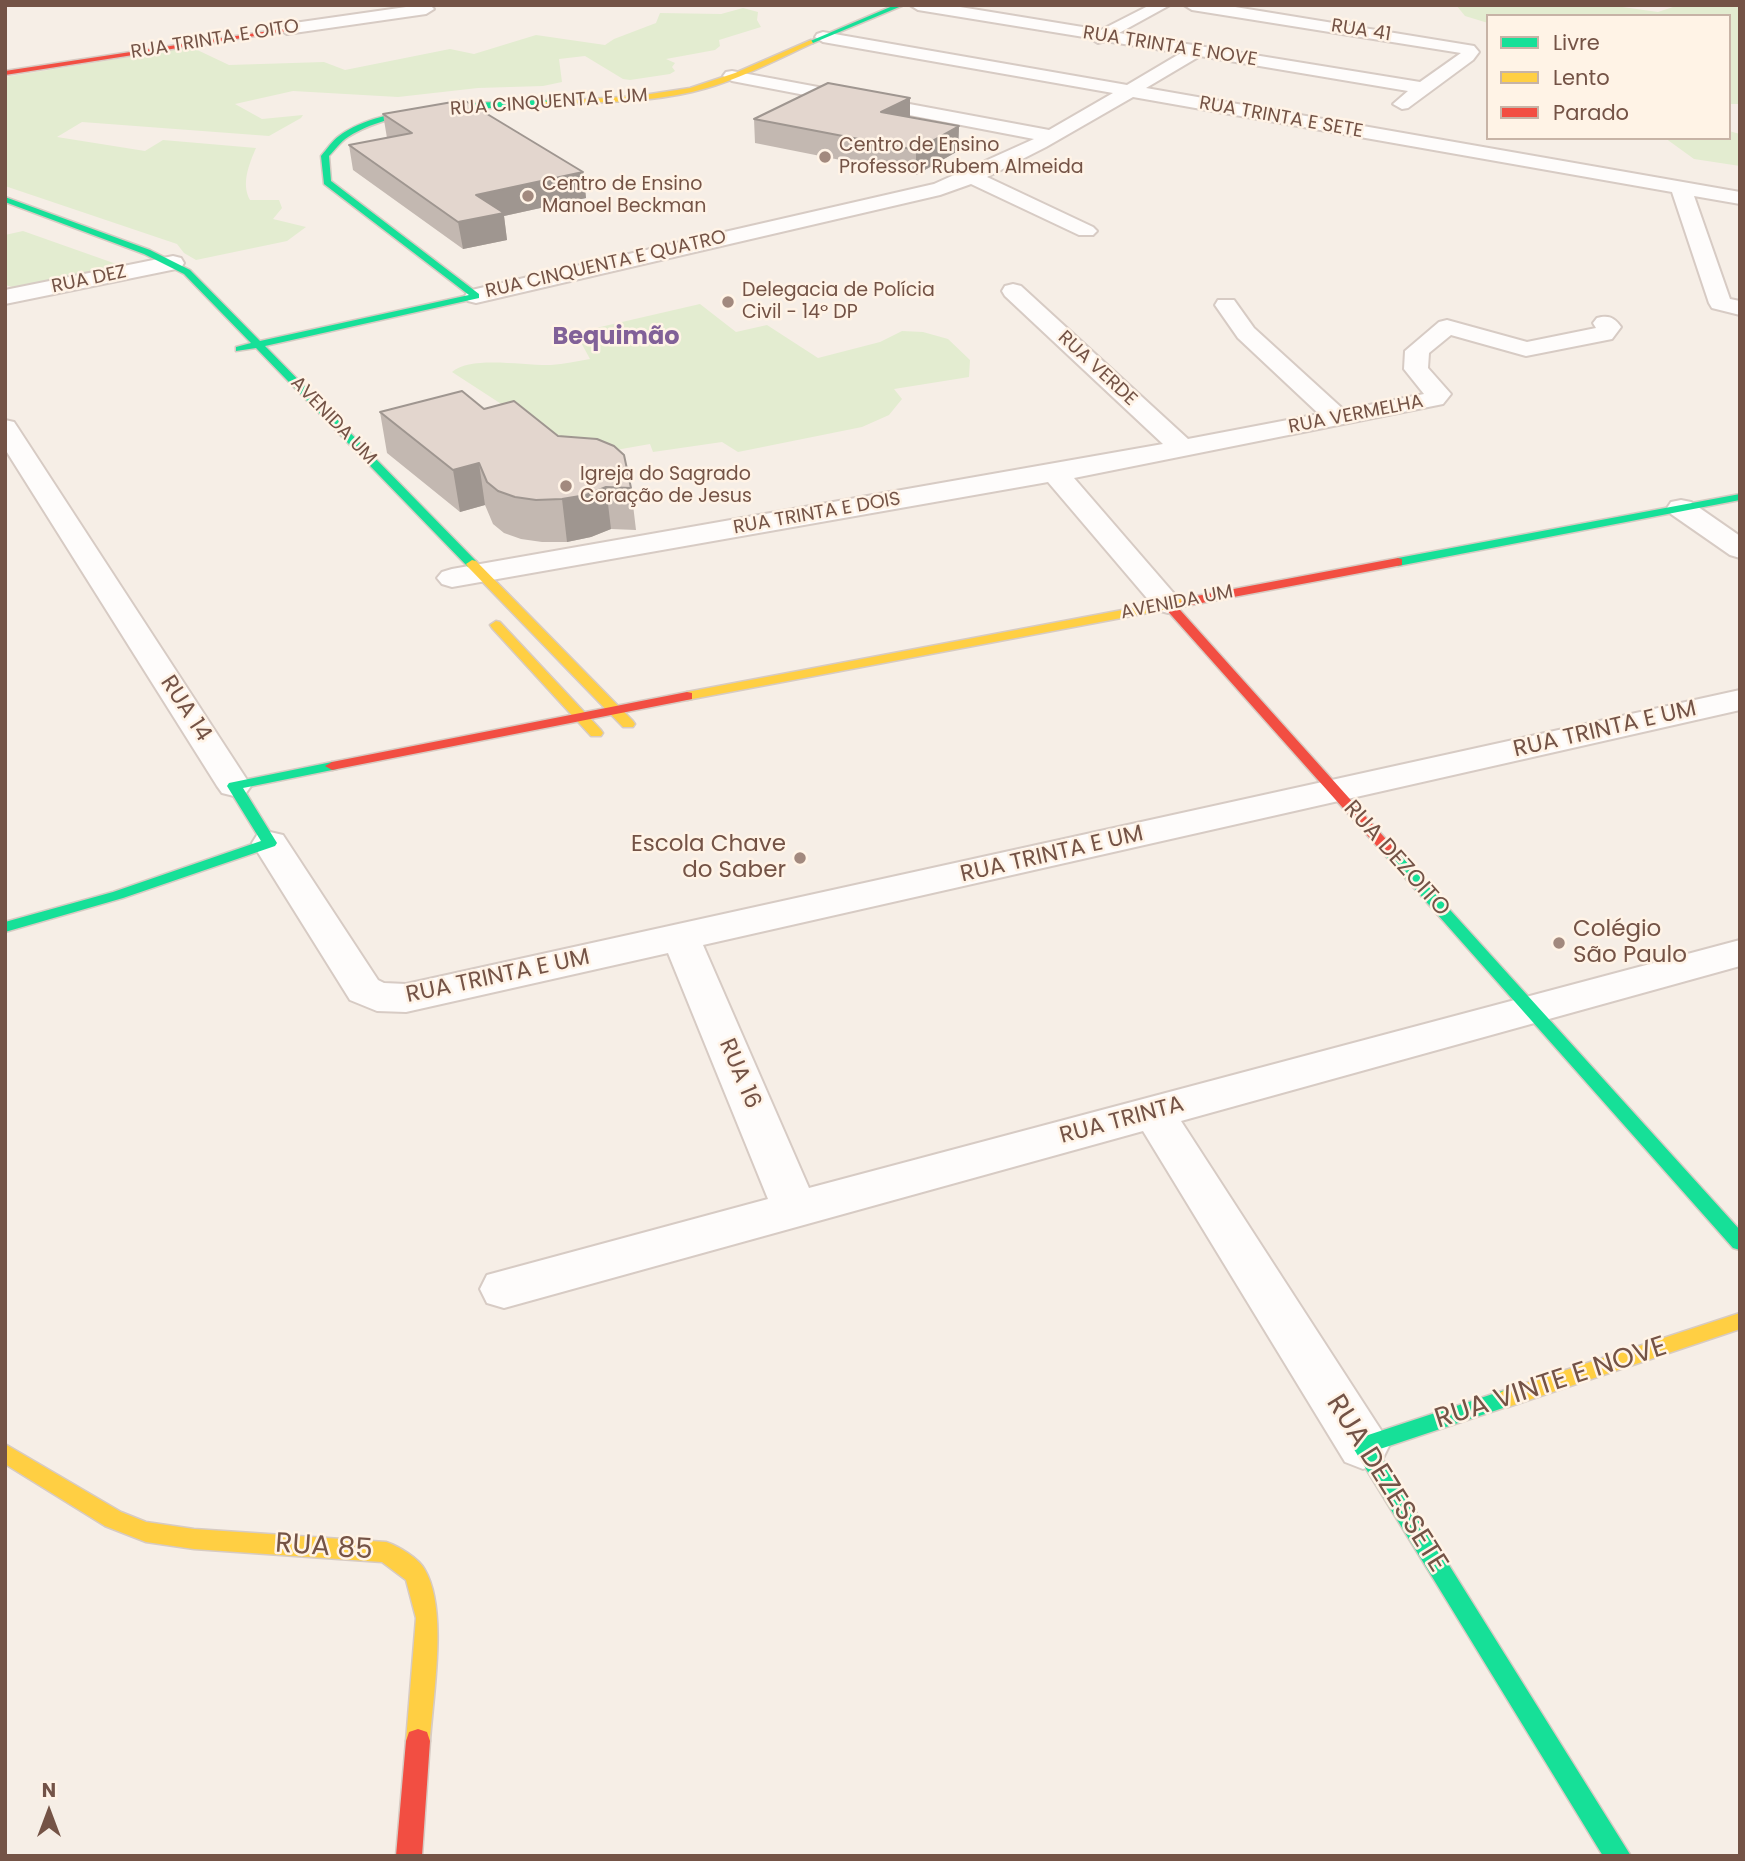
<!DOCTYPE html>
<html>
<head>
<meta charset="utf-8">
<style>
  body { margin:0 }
  #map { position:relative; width:1745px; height:1861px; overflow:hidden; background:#f6eee6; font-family:Poppins,sans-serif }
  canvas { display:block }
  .frame { position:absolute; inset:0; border:7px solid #745346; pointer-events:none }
  .legend { position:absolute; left:1486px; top:14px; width:245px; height:126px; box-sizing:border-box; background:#fff3e6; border:2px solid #c7b3a6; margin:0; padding:9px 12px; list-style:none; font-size:21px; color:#745346 }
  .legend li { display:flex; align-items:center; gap:14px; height:35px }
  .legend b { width:35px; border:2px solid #c7b3a6 }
  .north { position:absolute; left:14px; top:1777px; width:70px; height:70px; -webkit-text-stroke:5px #fff3e6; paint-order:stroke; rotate:0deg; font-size:19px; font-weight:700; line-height:28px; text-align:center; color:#745346 }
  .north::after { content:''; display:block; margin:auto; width:24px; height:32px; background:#745346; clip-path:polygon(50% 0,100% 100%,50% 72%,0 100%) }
</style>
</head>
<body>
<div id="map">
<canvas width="1745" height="1861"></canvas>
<div class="frame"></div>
<ul class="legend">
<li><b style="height:9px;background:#16e098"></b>Livre</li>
<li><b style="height:9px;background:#ffcf43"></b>Lento</li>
<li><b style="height:9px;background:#f24e42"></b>Parado</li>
</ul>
<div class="north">N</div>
</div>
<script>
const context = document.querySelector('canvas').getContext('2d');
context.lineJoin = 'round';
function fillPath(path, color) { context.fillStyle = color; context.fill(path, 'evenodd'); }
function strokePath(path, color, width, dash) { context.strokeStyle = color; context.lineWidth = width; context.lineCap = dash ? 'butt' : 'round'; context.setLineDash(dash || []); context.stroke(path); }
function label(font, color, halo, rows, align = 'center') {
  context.font = font + ' Poppins,sans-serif'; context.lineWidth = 5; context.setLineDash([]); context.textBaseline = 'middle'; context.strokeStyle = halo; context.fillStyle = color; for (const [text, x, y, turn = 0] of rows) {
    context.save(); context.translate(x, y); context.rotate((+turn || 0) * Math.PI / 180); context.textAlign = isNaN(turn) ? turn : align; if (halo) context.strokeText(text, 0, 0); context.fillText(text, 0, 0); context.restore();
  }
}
const green = new Path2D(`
  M1456,5H1608L1658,12L1679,5H1740V104H1729V16H1488V23L1465,16Z
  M743,8L758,12L757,20L761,27L719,40L720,46L715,50L666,59L675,63L672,67L675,71L670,74L630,80L623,79L585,56L559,59L562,82L543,86L478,88L398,97L293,91L235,104L262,119L303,115L301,118L269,136L82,122L57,137L145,151L163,140L256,148C249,164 241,184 250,200H279L282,208L273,219L306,227L287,241L196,260L184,253L177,244L5,186V77L191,47L229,65L324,62L345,70L450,49L474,54L536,35L605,45L614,39L656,23L660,13L721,14Z
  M1729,131L1740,134V166L1694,159L1665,138H1729Z
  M23,231L122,266L16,288L5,285V235Z
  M700,304L736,332L767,325L818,358L880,342L902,331L923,332L948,339L970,360L969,377L894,389L902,399L889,415L862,427L738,452L722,442L653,452L650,444L576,457L549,435L452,372C470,355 526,366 551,365C564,364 577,361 590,359L578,337L596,328Z`);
const street = new Path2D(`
  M420,5L431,6L434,9L426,14L287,34L279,29L287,24Z
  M910,5H948L1101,30L1150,5H1170L1119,33L1420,82L1461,53L1192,10L1184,5H1223L1474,46L1479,52L1473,60L1408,108L1402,109L1393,104L1408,91L1200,56L1146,88L1740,192V204L1694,196L1730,299L1740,301V315L1712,308L1709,303L1672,192L1133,97L1046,147L987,177L1093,227L1097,231L1093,235H1079L971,184L940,195L476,303L468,301L465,296L468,291L476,289L934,184L1034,139L732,81L723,76L726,72L732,71L1049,130L1113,93L823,42L815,37L817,34L823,32L1127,85L1181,53L1105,41L1098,43L1090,38L918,10Z
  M173,256L181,258L184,263L181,268L5,304V290Z
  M1013,284L1021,286L1188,439L1319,414L1238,338L1215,305L1218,300H1234L1254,328L1344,410L1424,394L1404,369L1405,351L1439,322L1447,320L1527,342L1596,328L1593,323L1597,318C1608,315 1614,317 1621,327L1612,339L1526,356L1451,335L1429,353L1428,368L1451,394L1443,404L1074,478L1183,604L1179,610L1168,613L1157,610L1048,482L452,587L442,584L437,578L442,572L452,569L1163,444L1005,296L1002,291L1005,286Z
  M5,420L14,422L18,428L251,786L246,793L234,796L222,793L217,786L5,449Z
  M1681,500L1691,502L1740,536V558L1730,555L1671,514L1667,508L1671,502Z
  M1740,690V710L703,945L809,1188L1740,940V966L1181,1121L1381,1430L1389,1446L1381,1462L1363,1469L1345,1462L1143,1131L504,1308L487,1303L480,1289L487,1275L768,1199L668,953L406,1012L377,1011L350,1000L252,843L257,835L270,832L283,835L378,980L384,983L406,984Z`);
const fast = new Path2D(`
  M895,5H904L813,43L808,42Z
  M546,100L549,104C485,112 404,102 348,137C340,142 335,150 329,156L331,181L479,294V298L265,346L476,561L478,564L472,568L468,567L256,348L236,351V347L251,343L184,274L144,254L5,202V197L150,250L190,270L260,341L469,295L324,184L321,156C327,149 332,141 339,136C382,103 492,102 546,100Z
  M1740,494V500L1398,566L1392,562L1398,558Z
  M332,762L339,766L337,769L243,788L277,843L275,846L123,898L5,932V922L113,892L261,841L227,786L229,783Z
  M1388,845L1393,847L1740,1230V1250L1733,1248L1383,853L1381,850Z
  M1508,1389L1515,1392L1518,1398L1515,1404L1377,1450L1631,1856H1603L1352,1446L1356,1439Z`);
const slow = new Path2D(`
  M811,40L813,43C774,61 735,82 692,92C645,103 595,102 546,104L542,102L637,96L690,88L735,73Z
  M472,560L476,561L633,721L635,724L633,727H623L468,567L466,564Z
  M1186,598L1190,599V605L687,700L680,696L687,692Z
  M496,621L500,622L601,730L603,733L601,736H591L492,628L490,625Z
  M1740,1313V1329L1508,1407L1501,1404L1498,1398L1501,1392L1508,1389Z
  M5,1444L121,1512L146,1522L194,1529L386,1542C398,1546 419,1558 425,1570C448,1610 433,1695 430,1741L427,1750L418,1753L409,1750L406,1741L416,1618L406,1580L382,1562L194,1549L146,1542L105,1526L5,1464Z`);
const jam = new Path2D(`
  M289,28L287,31L5,75V71Z
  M1398,558L1402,559V565L1186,606L1180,602L1186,598Z
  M1168,600L1172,601L1393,847L1395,850L1393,853H1383L1164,607V601Z
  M687,692L692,693V699L332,770L325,766L332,762Z
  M418,1729L427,1732L430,1741L422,1856H396L406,1741L409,1732Z`);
const wall = new Path2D(`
  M383,114L583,172L586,198L504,216L507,240L463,249L353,170L349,145L387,138Z
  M910,117L959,126L958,151L916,175L755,143L754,119Z
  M484,409L558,436L631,488L636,530L611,529L591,537L567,542H542L521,539L504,533L493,524L485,505L460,512L387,453L380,412Z`);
const shadedWall = new Path2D(`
  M910,98V122L881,112Z
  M959,126L958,151L916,175V150Z
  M583,172L586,198L504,216L507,240L463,249L458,222L476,195Z
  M479,463L485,505L460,512L453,470Z
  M606,487L611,529L591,537L567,542L562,499Z`);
const building = new Path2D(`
  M828,83L910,98L881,112L959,126L916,150L754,119Z
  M464,100L583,172L476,195L504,213L458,222L349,145L412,133L383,114Z
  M462,391L484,409L514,401L558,436L597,439L614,446L624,455L631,488L606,487L586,495L562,499L536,500L515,497L498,491L487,482L479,463L453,470L380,412Z`);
const markers = [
  [825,157,7,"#a2897e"],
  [528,196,7,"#a2897e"],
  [728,302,7,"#a2897e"],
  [566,486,7,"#a2897e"],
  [800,858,7,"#a2897e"],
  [1559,943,7,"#a2897e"]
];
const farStreetnames = [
  ["RUA 41",1361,31,9],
  ["RUA TRINTA E OITO",215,40,-9],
  ["RUA TRINTA E NOVE",1170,47,9],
  ["RUA CINQUENTA E UM",549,103,-4],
  ["RUA TRINTA E SETE",1281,118,10],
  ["RUA CINQUENTA E QUATRO",606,265,-13],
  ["RUA DEZ",89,280,-12],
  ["RUA VERDE",1097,369,43],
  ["RUA VERMELHA",1356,415,-11],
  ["AVENIDA UM",333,421,46],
  ["RUA TRINTA E DOIS",817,514,-10],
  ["AVENIDA UM",1177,603,-11]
];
const farPoinames = [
  ["Centro de Ensino",839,146],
  ["Professor Rubem Almeida",839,168],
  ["Centro de Ensino",542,185],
  ["Manoel Beckman",542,207],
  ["Delegacia de Polícia",742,291],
  ["Civil - 14º DP",742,313],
  ["Igreja do Sagrado",580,475],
  ["Coração de Jesus",580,497]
];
const streetNames = [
  ["RUA 14",185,709,57],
  ["RUA TRINTA E UM",1605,730,-13],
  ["RUA TRINTA E UM",1052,855,-13],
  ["RUA DEZOITO",1396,859,48],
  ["RUA TRINTA E UM",498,977,-12],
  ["RUA 16",739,1074,67],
  ["RUA TRINTA",1122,1121,-15]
];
const poiNames = [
  ["Escola Chave",786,845],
  ["do Saber",786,871],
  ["Colégio",1573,930,"left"],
  ["São Paulo",1573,956,"left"]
];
const farDistrictnames = [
  ["Bequimão",616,338]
];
const nearStreetnames = [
  ["RUA VINTE E NOVE",1551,1384,-18],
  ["RUA DEZESSETE",1386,1484,58],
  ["RUA 85",324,1548,4]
];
fillPath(green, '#e3ecd0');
strokePath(street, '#d7cbc4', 4);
strokePath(fast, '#d7cbc3', 3);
strokePath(slow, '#d7cbc3', 3);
strokePath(jam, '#d7cbc3', 3);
fillPath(street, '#fefcfb');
fillPath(fast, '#16e098');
fillPath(slow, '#ffcf43');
fillPath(jam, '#f24e42');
fillPath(wall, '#c3b8b1');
fillPath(shadedWall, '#9f9690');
fillPath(building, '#e3d6ce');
strokePath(building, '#9f9690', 2);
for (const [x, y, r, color] of markers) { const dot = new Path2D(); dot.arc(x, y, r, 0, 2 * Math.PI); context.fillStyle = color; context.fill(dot); strokePath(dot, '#fff3e6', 2.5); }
label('19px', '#745346', '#fff3e6', farStreetnames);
label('19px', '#745346', '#fff3e6', farPoinames, 'left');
label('23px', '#745346', '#fff3e6', streetNames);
label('23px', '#745346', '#fff3e6', poiNames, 'right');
label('bold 24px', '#816198', '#fff3e6', farDistrictnames);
label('28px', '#745346', '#fff3e6', nearStreetnames);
</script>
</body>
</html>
